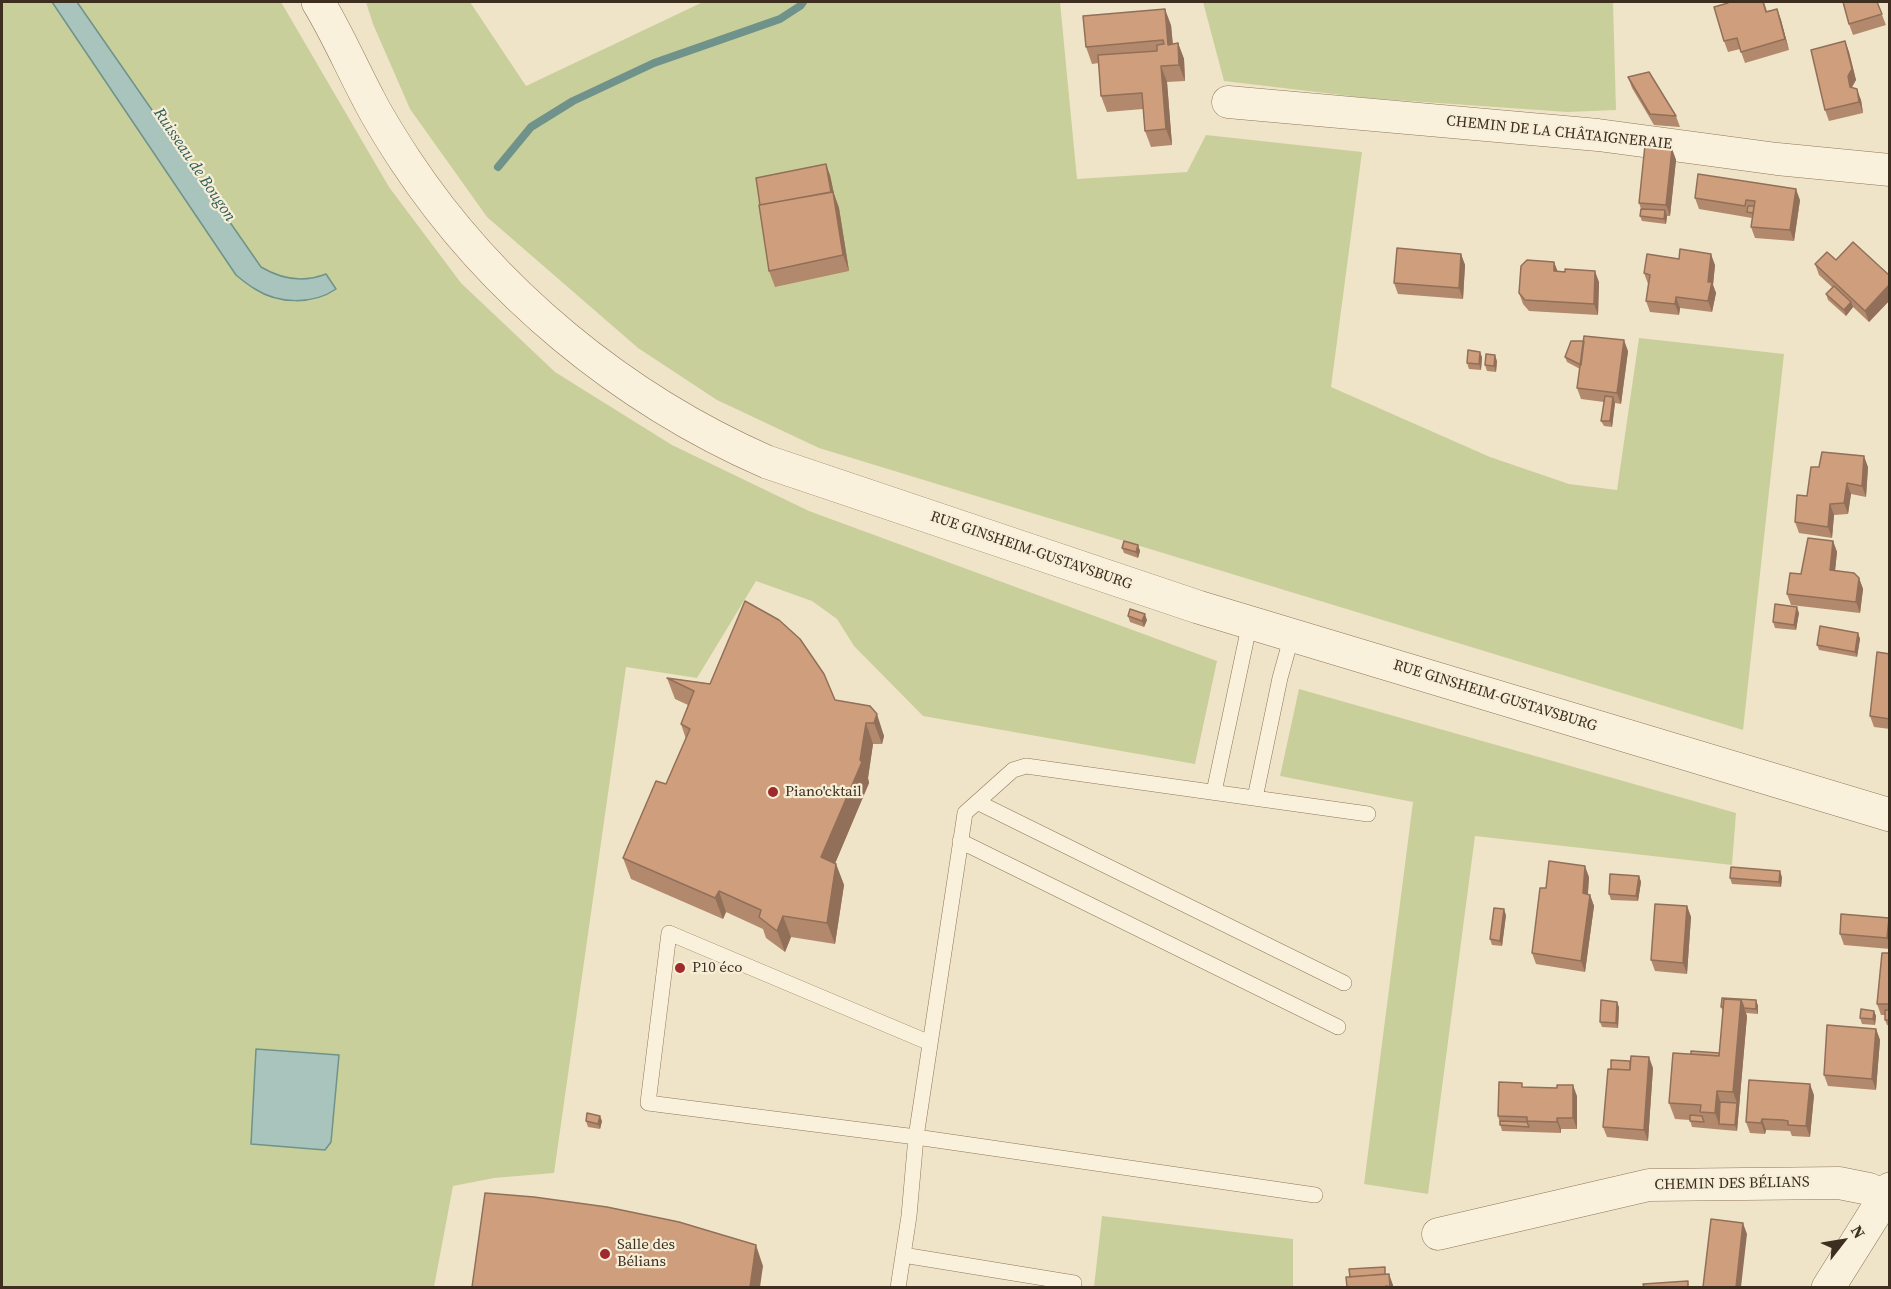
<!DOCTYPE html>
<html>
<head>
<meta charset="utf-8">
<style>
  body { margin:0 }
  #map { position:relative; width:1891px; height:1289px; overflow:hidden; background:#f0e4c8; font-family:"Source Serif 4",serif }
  canvas { display:block }
  .frame { position:absolute; inset:0; border:3px solid #3d2e20; pointer-events:none }
  .north { position:absolute; left:1813px; top:1211px; width:60px; height:60px; -webkit-text-stroke:4px #f7eed8; paint-order:stroke; rotate:59deg; font-size:16px; font-weight:700; line-height:24px; text-align:center; color:#3d2e20 }
  .north::after { content:''; display:block; margin:auto; width:21px; height:27px; background:#3d2e20; clip-path:polygon(50% 0,100% 100%,50% 72%,0 100%) }
</style>
</head>
<body>
<div id="map">
<canvas width="1891" height="1289"></canvas>
<div class="frame"></div>
<div class="north">N</div>
</div>
<script>
const context = document.querySelector('canvas').getContext('2d');
context.lineJoin = 'round';
function fillPath(path, color) { context.fillStyle = color; context.fill(path, 'evenodd'); }
function strokePath(path, color, width, dash) { context.strokeStyle = color; context.lineWidth = width; context.lineCap = dash ? 'butt' : 'round'; context.setLineDash(dash || []); context.stroke(path); }
function label(font, color, halo, rows, align = 'center') {
  context.font = font + ' "Source Serif 4",serif'; context.lineWidth = 4.5; context.setLineDash([]); context.textBaseline = 'middle'; context.strokeStyle = halo; context.fillStyle = color; for (const [text, x, y, turn = 0] of rows) {
    context.save(); context.translate(x, y); context.rotate((+turn || 0) * Math.PI / 180); context.textAlign = isNaN(turn) ? turn : align; if (halo) context.strokeText(text, 0, 0); context.fillText(text, 0, 0); context.restore();
  }
}
const green = new Path2D(`
  M2,2H281L389,187L461,283L555,372L672,445L809,511L1217,661L1195,764L923,716L854,646L837,619L812,601L756,581L697,678L626,667L554,1173L494,1178L453,1186L434,1287H2Z
  M366,2H470L526,86L703,2H1060L1077,179L1187,172L1206,135L1362,152L1331,387L1490,457L1569,484L1617,490L1639,338L1784,354L1743,730L819,448L717,400L638,348L487,217L410,109L373,24Z
  M1203,2H1613L1616,110L1567,112L1367,98L1224,81Z
  M1299,689L1736,813L1732,865L1475,836L1428,1194L1364,1184L1413,802L1280,776Z
  M1102,1216L1293,1239V1287H1094Z`);
const water = new Path2D(`
  M52,2H77L261,267C281,279 303,283 326,274L336,289C313,305 278,304 255,289C248,285 242,280 236,275Z
  M256,1049L339,1055L331,1142L325,1150L251,1144Z`);
const stream = new Path2D(`
  M498,167L531,127L573,101L654,63L780,19L800,6L803,2`);
const service = new Path2D(`
  M1214,792L1250,622
  M1255,798L1280,678L1292,635
  M977,802L1344,983
  M960,841L1338,1027
  M1315,1195L916,1137L965,813L1013,770L1026,766L1368,814
  M903,1255L1074,1283L1073,1288
  M898,1288L909,1216L916,1137L648,1103L669,933L930,1043`);
const minor = new Path2D(`
  M1228,102L1598,135L1777,159L1890,170
  M1438,1234L1649,1185L1839,1183L1869,1189L1885,1196`);
const tertiary = new Path2D(`
  M318,2C337,33 351,66 368,98C379,120 392,140 405,160C492,292 623,399 767,462L1198,607L1890,815
  M1828,1288L1890,1189`);
const wall = new Path2D(`
  M1727,2H1764L1767,11L1777,9L1781,20L1789,50L1745,63L1740,49L1728,52L1724,41Z
  M1877,2L1886,25L1853,35L1849,24Z
  M1171,25L1173,44L1178,43L1184,59L1185,81L1167,82L1172,145L1151,147L1145,131L1143,109L1107,112L1101,96L1099,63L1092,64L1086,47Z
  M1845,41L1849,52L1856,80L1852,87L1861,100L1863,113L1829,121L1825,110Z
  M1628,77L1676,116L1680,127L1654,125L1632,88Z
  M1672,149L1676,160L1670,216H1667L1666,224L1642,221L1640,216L1641,209L1639,203Z
  M830,175L834,194L839,208L849,271L775,287L769,271Z
  M1695,198L1800,200L1794,241L1755,238L1751,227L1752,218L1699,209Z
  M1461,254L1465,265L1463,299L1398,294L1394,283Z
  M1836,260L1890,276V300L1869,322L1853,307L1846,316L1828,300L1826,294L1833,288L1819,275L1815,264Z
  M1554,262L1558,272L1599,282L1598,315L1529,311L1523,304L1519,293Z
  M1715,265L1713,285L1716,293L1712,312L1680,308L1679,315L1650,312L1646,301L1648,284L1644,273Z
  M1628,351L1621,404L1615,403L1612,427L1604,426L1601,421L1604,402L1581,399L1577,388L1580,369L1567,362L1565,357Z
  M1482,357L1481,370L1469,369L1467,363Z
  M1497,361L1496,372L1487,371L1485,365Z
  M1868,467L1866,497L1851,494L1848,514L1834,515L1832,538L1799,533L1795,522L1807,496Z
  M1833,541L1837,552L1835,570L1859,578L1863,589L1860,613L1791,605L1787,594L1801,574Z
  M1138,545L1140,551L1138,558L1124,553L1122,548Z
  M1799,613L1796,630L1775,628L1773,622Z
  M1128,616L1147,620L1144,627L1130,622Z
  M1858,633L1860,639L1857,657L1819,650L1817,645Z
  M1890,654V729L1874,727L1870,716Z
  M667,678L835,700L870,706L884,736L882,744H873L868,778L869,783L835,863L836,864L844,885L835,944L791,937L785,952L766,938L763,929L726,912L723,919L631,879L623,858L666,784L686,739L681,724L688,705L675,699Z
  M1639,876L1641,882L1638,901L1611,900L1609,894Z
  M1589,877L1588,894L1590,895L1594,906L1585,972L1536,964L1532,953L1546,888Z
  M1782,877L1781,887L1732,884L1730,878Z
  M1687,906L1691,917L1687,974L1655,971L1651,960Z
  M1506,915L1502,946L1492,945L1490,939Z
  M1889,918L1890,921V949L1844,945L1840,934Z
  M1890,953V1026L1887,1025L1885,1020V1015H1881L1877,1004Z
  M1756,1000L1758,1006V1014L1746,1013L1747,1016L1737,1131L1692,1127L1690,1120L1675,1119L1669,1103L1719,1053L1723,1012L1721,1007Z
  M1619,1007L1618,1028L1602,1027L1600,1022Z
  M1874,1011L1876,1016L1875,1025L1862,1024L1860,1018Z
  M1876,1029L1880,1040L1876,1090L1828,1086L1824,1075Z
  M1653,1068L1648,1141L1607,1137L1603,1127Z
  M1523,1087L1577,1096V1129H1561V1133L1502,1131L1498,1116Z
  M1814,1095L1810,1137L1792,1136L1790,1131L1766,1130L1765,1134L1750,1133L1746,1122Z
  M586,1121H602L600,1129L588,1127Z`);
const shadedWall = new Path2D(`
  M1165,9L1171,25L1174,61L1168,45Z
  M1777,9L1781,20L1789,50L1785,39Z
  M1845,41L1849,52L1856,80L1852,87H1850L1848,76Z
  M1178,43L1184,59L1185,81L1179,65Z
  M1161,66L1167,82L1172,145L1166,129Z
  M1857,89L1861,100L1863,113L1859,102Z
  M1672,149L1676,160L1670,216L1666,205Z
  M826,164L830,175L834,194L839,208L849,271L843,255Z
  M1796,189L1800,200L1794,241L1790,230Z
  M1665,210L1667,216L1666,224L1664,219Z
  M1461,254L1465,265L1463,299L1459,288Z
  M1711,254L1715,265L1713,285L1716,293L1712,312L1708,301V282Z
  M1554,262L1558,273L1554,271Z
  M1595,271L1599,282L1598,315L1594,304Z
  M1890,284V300L1869,322L1865,311Z
  M1676,297L1680,308L1679,315L1675,304Z
  M1851,302L1853,307L1846,316L1844,310Z
  M1624,340L1628,351L1621,404L1617,393Z
  M1480,352L1482,357L1481,370L1479,364Z
  M1495,355L1497,361L1496,372L1494,366Z
  M1613,397L1615,403L1612,427L1610,421Z
  M1864,456L1868,467L1866,497L1862,486Z
  M1847,483L1851,494L1848,514L1844,503Z
  M1830,504L1834,515L1832,538L1828,527Z
  M1833,541L1837,552L1834,581L1830,570Z
  M1138,545L1140,551L1138,558L1136,552Z
  M1859,578L1863,589L1860,613L1856,602Z
  M1797,607L1799,613L1796,630L1794,625Z
  M1145,614L1147,620L1144,627L1142,621Z
  M1858,633L1860,639L1857,657L1855,652Z
  M877,714L884,736L882,744L874,723Z
  M866,723L873,744L868,778L869,783L829,878L821,857L860,760Z
  M836,864L844,885L835,944L827,923Z
  M1585,866L1589,877L1587,904L1583,893Z
  M1780,871L1782,877L1781,887L1779,882Z
  M1639,876L1641,882L1638,901L1636,896Z
  M719,891L726,912L723,919L715,898Z
  M1590,895L1594,906L1585,972L1581,961Z
  M1687,906L1691,917L1687,974L1683,963Z
  M1504,909L1506,915L1502,946L1500,941Z
  M783,916L791,937L785,952L777,931Z
  M1889,918L1890,921V944L1887,938Z
  M1741,1000L1747,1016L1737,1131L1735,1125L1737,1103L1733,1092Z
  M1756,1000L1758,1006V1014L1756,1009Z
  M1617,1002L1619,1007L1618,1028L1616,1023Z
  M1874,1011L1876,1016L1875,1025L1873,1019Z
  M1876,1029L1880,1040L1876,1090L1872,1079Z
  M1649,1057L1653,1068L1648,1141L1644,1130Z
  M1810,1084L1814,1095L1810,1137L1806,1126Z
  M1573,1085L1577,1096V1129L1573,1118Z
  M1717,1091L1722,1107L1719,1124L1715,1113Z
  M600,1116L602,1121L600,1129L598,1124Z
  M1557,1118L1561,1129V1133L1557,1122Z
  M1762,1119L1766,1130L1765,1134L1761,1123Z
  M1743,1223L1747,1234L1741,1287H1736Z
  M756,1245L763,1266L760,1287H750Z
  M1389,1274L1393,1285V1287H1390Z`);
const building = new Path2D(`
  M1727,2H1763L1766,12L1777,9L1785,39L1741,52L1737,38L1724,41L1714,7L1728,3Z
  M1843,2H1877L1882,14L1849,24Z
  M1165,9L1168,45L1178,43L1179,65L1161,66L1166,129L1145,131L1142,93L1101,96L1098,55L1157,51V45L1164,44L1163,40L1086,47L1083,16Z
  M1845,41L1852,69L1848,76L1850,87L1857,89L1859,102L1825,110L1811,50Z
  M1649,72L1676,116L1650,114L1628,77Z
  M1645,145L1672,149L1666,205L1639,203Z
  M826,164L831,192L760,205L756,178Z
  M1698,174L1796,189L1790,230L1751,227L1755,201L1746,200L1745,206L1695,198Z
  M833,192L843,255L769,271L759,205Z
  M1748,206H1754L1753,213L1747,212Z
  M1641,209L1665,210L1664,219L1640,216Z
  M1853,242L1890,276V284L1865,311L1815,264L1827,252L1836,260Z
  M1397,248L1461,254L1459,288L1394,283Z
  M1680,249L1711,254L1708,282H1712L1708,301L1676,297L1675,304L1646,301L1650,275L1644,273L1647,254L1679,259Z
  M1527,260L1554,262V271L1565,272V269L1595,271L1594,304L1525,300L1519,293L1521,266Z
  M1834,286L1851,302L1844,310L1826,294Z
  M1584,336L1624,340L1617,393L1577,388Z
  M1571,341H1584L1581,365L1565,357Z
  M1468,350L1480,352L1479,364L1467,363Z
  M1486,354L1495,355L1494,366L1485,365Z
  M1605,396L1613,397L1610,421H1601Z
  M1822,452L1864,456L1862,486L1847,483L1844,503L1830,504L1828,527L1795,522L1797,495L1807,496L1811,467H1819Z
  M1808,538L1833,541L1830,570L1854,573L1859,578L1856,602L1787,594L1790,573L1801,574Z
  M1124,541L1138,545L1136,552L1122,548Z
  M745,601L779,620L800,639L824,674L835,700L870,706L877,714L874,723H866L860,760L862,762L821,857L836,864L827,923L783,916L777,931L759,917L761,910L719,891L715,898L623,858L656,781L666,784L690,729L681,724L694,691L667,678L710,684Z
  M1775,604L1797,607L1794,625L1773,622Z
  M1130,609L1145,614L1142,621L1128,616Z
  M1820,626L1858,633L1855,652L1817,645Z
  M1877,652L1890,654V719L1870,716Z
  M1549,861L1585,866L1583,893L1590,895L1581,961L1532,953L1540,888H1546Z
  M1731,867L1780,871L1779,882L1730,878Z
  M1610,874L1639,876L1636,896L1609,894Z
  M1655,904L1687,906L1683,963L1651,960Z
  M1494,908L1504,909L1500,941L1490,939Z
  M1841,914L1889,918L1887,938L1840,934Z
  M1882,953H1890V1004H1877Z
  M1722,998L1756,1000V1009L1744,1008L1741,1000L1724,999L1723,1007H1721Z
  M1724,999L1741,1000L1733,1092L1717,1091L1715,1113L1700,1112L1701,1105L1669,1103L1673,1053L1719,1056Z
  M1601,1000L1617,1002L1616,1023L1600,1022Z
  M1861,1009L1874,1011L1873,1019L1860,1018Z
  M1885,1010H1890V1020H1885Z
  M1827,1025L1876,1029L1872,1079L1824,1075Z
  M1691,1051L1719,1053V1056L1691,1054Z
  M1631,1056L1649,1057L1644,1130L1603,1127L1608,1069L1630,1070Z
  M1611,1060L1630,1061V1070L1611,1069Z
  M1749,1080L1810,1084L1806,1126L1788,1125V1121L1783,1120L1762,1119L1761,1123L1746,1122Z
  M1499,1082L1522,1083V1087L1557,1088V1085H1573V1118H1557V1122L1527,1121V1117L1498,1116Z
  M1720,1102L1737,1103L1735,1125L1719,1124Z
  M587,1113L600,1116L598,1124L586,1121Z
  M1690,1115L1702,1116L1704,1122L1690,1121Z
  M1500,1121L1527,1122L1529,1127L1500,1125Z
  M485,1193L534,1197L607,1207L679,1222L756,1245L750,1287H472Z
  M1711,1219L1743,1223L1736,1287H1703Z
  M1385,1267V1274L1350,1277L1349,1269Z
  M1389,1274L1390,1287L1386,1286V1287H1347L1346,1277Z
  M1688,1281V1287H1644L1643,1284Z`);
const markers = [
  [773,792,6,"#9e2a2b"],
  [680,968,6,"#9e2a2b"],
  [605,1254,6,"#9e2a2b"]
];
const streetNames = [
  ["CHEMIN DE LA CHÂTAIGNERAIE",1559,133,6],
  ["RUE GINSHEIM-GUSTAVSBURG",1031,551,19],
  ["RUE GINSHEIM-GUSTAVSBURG",1495,696,17],
  ["CHEMIN DES BÉLIANS",1732,1184,-1]
];
const poiNames = [
  ["Piano'cktail",785,792],
  ["P10 éco",692,968],
  ["Salle des",617,1245],
  ["Bélians",617,1262]
];
const waterNames = [
  ["Ruisseau de Bougon",194,165,56]
];
fillPath(green, '#c9cf9b');
fillPath(water, '#a9c4bc');
strokePath(water, '#6f938a', 1.5);
strokePath(stream, '#6f938a', 8);
strokePath(service, '#8d765c', 16);
strokePath(minor, '#8d765c', 33);
strokePath(tertiary, '#8d765c', 34);
strokePath(service, '#faf1dc', 15);
strokePath(minor, '#faf1dc', 32);
strokePath(tertiary, '#faf1dc', 33);
fillPath(wall, '#b2896c');
fillPath(shadedWall, '#916f58');
fillPath(building, '#cf9f7d');
strokePath(building, '#916f58', 1.5);
for (const [x, y, r, color] of markers) { const dot = new Path2D(); dot.arc(x, y, r, 0, 2 * Math.PI); context.fillStyle = color; context.fill(dot); strokePath(dot, '#f7eed8', 2); }
label('15px', '#3d2e20', '#f7eed8', streetNames);
label('15px', '#3d2e20', '#f7eed8', poiNames, 'left');
label('italic 16px', '#2f5d5a', '#f7eed8', waterNames);
</script>
</body>
</html>
